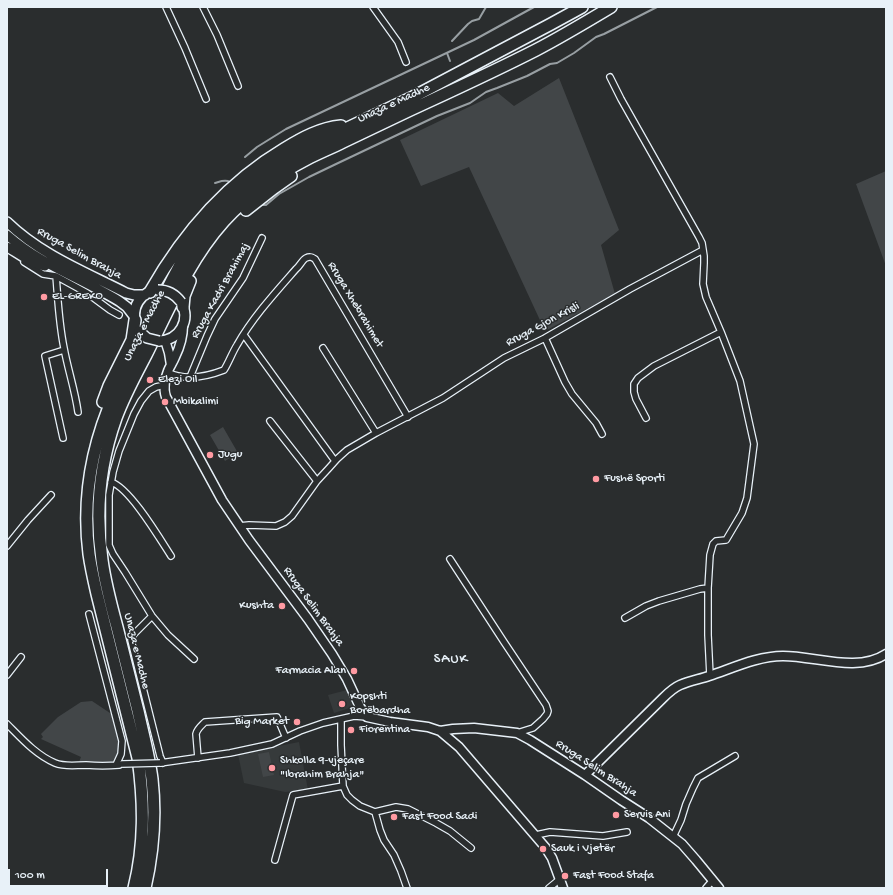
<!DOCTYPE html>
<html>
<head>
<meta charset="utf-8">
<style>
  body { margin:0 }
  #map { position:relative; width:893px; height:895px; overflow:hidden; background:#2a2d2e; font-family:"Gochi Hand",sans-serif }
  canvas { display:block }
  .frame { position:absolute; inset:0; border:8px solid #e8f1f8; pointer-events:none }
  .scale { position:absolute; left:8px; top:869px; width:100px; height:18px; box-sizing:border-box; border:2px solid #e8f1f8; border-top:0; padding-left:5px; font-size:12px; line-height:14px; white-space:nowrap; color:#e8f1f8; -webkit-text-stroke:3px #2a2d2e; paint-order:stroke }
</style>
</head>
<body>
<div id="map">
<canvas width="893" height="895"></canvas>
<div class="frame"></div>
<div class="scale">100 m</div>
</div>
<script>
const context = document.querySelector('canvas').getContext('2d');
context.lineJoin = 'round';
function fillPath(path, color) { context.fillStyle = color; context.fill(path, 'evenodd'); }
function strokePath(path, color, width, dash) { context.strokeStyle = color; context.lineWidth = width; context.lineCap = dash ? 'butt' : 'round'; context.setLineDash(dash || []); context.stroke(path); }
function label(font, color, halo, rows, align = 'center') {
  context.font = font + ' "Gochi Hand",sans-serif'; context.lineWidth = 3; context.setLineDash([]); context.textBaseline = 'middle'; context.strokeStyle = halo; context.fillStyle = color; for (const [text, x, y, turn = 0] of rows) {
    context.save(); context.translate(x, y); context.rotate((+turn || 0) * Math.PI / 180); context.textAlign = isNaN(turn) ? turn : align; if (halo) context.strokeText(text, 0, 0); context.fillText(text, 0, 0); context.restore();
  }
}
const built = new Path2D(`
  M347,690L353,707L334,713L328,695Z
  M299,742L308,790L285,792L244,783L238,754Z`);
const green = new Path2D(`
  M559,78L619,230L601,245L615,294L545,331L469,167L421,186L400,140L498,93L514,106Z
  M886,171V266L856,184Z
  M223,427L238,453L225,461L210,435Z
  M92,701L113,715L120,743L118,751L113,763L112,762L107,764H97L89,762L80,764L79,762L81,757L41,739L43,737L41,734L58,717L81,702Z
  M269,752L274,775L263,777L258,754Z`);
const stream = new Path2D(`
  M452,41L468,24L472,21L479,19L486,7
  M447,53L450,61
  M245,157L257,147L286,129L474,40L534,7
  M215,183C219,182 225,179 230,182
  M259,205H266L279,194L309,177L334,165L437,116L470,103L486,92L497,88L527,76L550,64L557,63L574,53L596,37L604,34L657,7`);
const street = new Path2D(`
  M166,7L185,48L206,99
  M203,7L217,35L238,86
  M373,7L398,42L406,62
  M610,77L621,99L699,237L702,243L704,256V263L703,284L706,297L721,332L740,381L754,444L747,498L742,513L726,540L716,541L713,544L710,555L708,588V635L710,676
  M24,262L43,274L56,276L87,293L110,310L119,315
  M56,276C58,300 59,324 64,348C68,370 75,390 78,412
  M244,335L335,461
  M545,338L565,382L572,394L596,423L602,434
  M323,348L376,433
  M167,372C185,381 206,377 224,370C229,362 232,353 237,345C253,317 275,293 296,269C300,266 302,260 306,258C310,256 312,257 315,259L408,417
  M190,377L207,336L215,319L228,300L243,278L262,238
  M165,385L156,387L149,391L141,401L134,414L119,451L113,472L109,495V545L113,554L125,572L152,616L168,635L194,659
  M646,418L636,399L634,392V384L638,378L654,366L721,332
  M270,421L317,481
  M63,438L45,356L64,350
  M111,482C130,488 160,539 171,556
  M239,526L249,525L276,526L285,522L292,516L317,481L329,468L337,459L347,450L376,433L443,398L504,358L545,338L630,289L703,250
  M7,546L28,520L51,495
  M450,559L504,642L546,705L548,711L547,714L543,719L533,728L517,733
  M89,614L122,741L121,754L116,765
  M152,616L134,634L131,640L160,756L163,763
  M625,618L646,606L659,601L700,589L708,588
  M7,675L21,657
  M341,719V745L343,786L347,795L352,800L360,806L375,812L396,807L408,809L436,823L450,831L471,848
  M7,724C21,738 36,755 55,763C65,767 75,765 86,765C97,766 108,766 119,765
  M198,758L196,734C197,729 201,726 205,722L277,717L286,738
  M160,763L230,753L272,744L300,731L323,723L354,716L367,717
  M375,812L380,830L384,840L394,855L401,871L407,888
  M536,835L550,832L603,836L627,832
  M673,837L681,820L686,804L693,788L698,778L735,756
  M275,860L293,795L343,786
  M549,888L560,879
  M706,888L713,880`);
const secondary = new Path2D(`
  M183,325C183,336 180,347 175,357C173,362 170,366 168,371C165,378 163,389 166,397L222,500L249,540L308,619L332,654L347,679L360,707L367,717L390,722L428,727L440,731L453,729L474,728L517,733L530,740L585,775L621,800L649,818L682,844L696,860L719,888
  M165,340L169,353L171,365
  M440,731L459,747L545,847L552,858L563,888
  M585,775L663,698C668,693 673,688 680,685C689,681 700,679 709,676C733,668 758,656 783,656C816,656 857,673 886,654`);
const primary = new Path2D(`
  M7,222C41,255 85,272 126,293L134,295H145
  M7,235C41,265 81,278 119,301L127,307L134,316
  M7,247C19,253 31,264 45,266
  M135,320C133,308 138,299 147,293
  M159,341C180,340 191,320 181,302`);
const highway = new Path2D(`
  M246,210L274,188L291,176
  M150,292C183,234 227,183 284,149C302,138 320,128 341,126
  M183,307L184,296L190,281
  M103,402L109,386L132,340L135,320
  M134,888C145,844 144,802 138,758L97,594C94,581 91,568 89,554C82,499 92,444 115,393L172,280L183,259L203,230L216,215L239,192L274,166L299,151L413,97L551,24L582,7
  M145,888C153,853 156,815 152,779C149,756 143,734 138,711C131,683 124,655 117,627C111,605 105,583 102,560C95,512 100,463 116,418C124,396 135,376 146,355C169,309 189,260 224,221C247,196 276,175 307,159C319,153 331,148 343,142C364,132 385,122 406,112C449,92 493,72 536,50C561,37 586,22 611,7`);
const streetBridge = new Path2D(`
  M122,764L160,763`);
const primaryBridge = new Path2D(`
  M158,290C168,290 175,294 181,302
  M139,331L147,338L159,341`);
const markers = [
  [44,297,4,"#ff9aa2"],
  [150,380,4,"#ff9aa2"],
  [165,402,4,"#ff9aa2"],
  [210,455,4,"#ff9aa2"],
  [596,479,4,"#ff9aa2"],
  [282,606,4,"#ff9aa2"],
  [354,671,4,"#ff9aa2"],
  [342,704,4,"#ff9aa2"],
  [297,722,4,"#ff9aa2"],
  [351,730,4,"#ff9aa2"],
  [272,768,4,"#ff9aa2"],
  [616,815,4,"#ff9aa2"],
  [394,817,4,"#ff9aa2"],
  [543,849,4,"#ff9aa2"],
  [565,876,4,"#ff9aa2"]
];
const streetNames = [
  ["Unaza e Madhe",394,104,-25],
  ["Rruga Selim Brahja",79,254,29],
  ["Rruga Kadri Brahimaj",221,291,-61],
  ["Rruga Xhebrahimet",355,305,59],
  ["Rruga Gjon Krisli",543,325,-28],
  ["Unaza e Madhe",145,326,-63],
  ["Rruga Selim Brahja",313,607,54],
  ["Unaza e Madhe",136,651,76],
  ["Rruga Selim Brahja",596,769,33]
];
const poiNames = [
  ["EL-GREKO",52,297],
  ["Elezi Oil",158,380],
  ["Mbikalimi",173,402],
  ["Jugu",218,455],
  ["Fushë Sporti",604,479],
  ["Kushta",274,606,"right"],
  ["Farmacia Alan",346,671,"right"],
  ["Kopshti",350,697],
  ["Borëbardha",350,711],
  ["Big Market",289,722,"right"],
  ["Fiorentina",359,730],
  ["Shkolla 9-vjeçare",280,761],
  ["\"Ibrahim Brahja\"",280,775],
  ["Servis Ani",624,815],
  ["Fast Food Sadi",402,817],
  ["Sauk i Vjetër",551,849],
  ["Fast Food Stafa",573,876]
];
const quarterNames = [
  ["SAUK",451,660]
];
fillPath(built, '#363a3b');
fillPath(green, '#424648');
strokePath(stream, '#989fa3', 2);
strokePath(street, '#e8f1f8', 8);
strokePath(secondary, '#e8f1f8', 11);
strokePath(primary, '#e8f1f8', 12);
strokePath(highway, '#e8f1f8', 14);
strokePath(street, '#2a2d2e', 5.5);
strokePath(secondary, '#2a2d2e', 8);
strokePath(primary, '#2a2d2e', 9);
strokePath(highway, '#2a2d2e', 11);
strokePath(streetBridge, '#e8f1f8', 8, []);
strokePath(primaryBridge, '#e8f1f8', 12, []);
strokePath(streetBridge, '#2a2d2e', 5.5);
strokePath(primaryBridge, '#2a2d2e', 9);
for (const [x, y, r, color] of markers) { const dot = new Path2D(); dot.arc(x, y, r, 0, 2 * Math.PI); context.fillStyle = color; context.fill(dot); strokePath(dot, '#2a2d2e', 1.5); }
label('12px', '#e8f1f8', '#2a2d2e', streetNames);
label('12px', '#e8f1f8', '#2a2d2e', poiNames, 'left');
context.letterSpacing = '1px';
label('14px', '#e8f1f8', '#2a2d2e', quarterNames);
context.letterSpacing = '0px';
</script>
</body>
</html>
